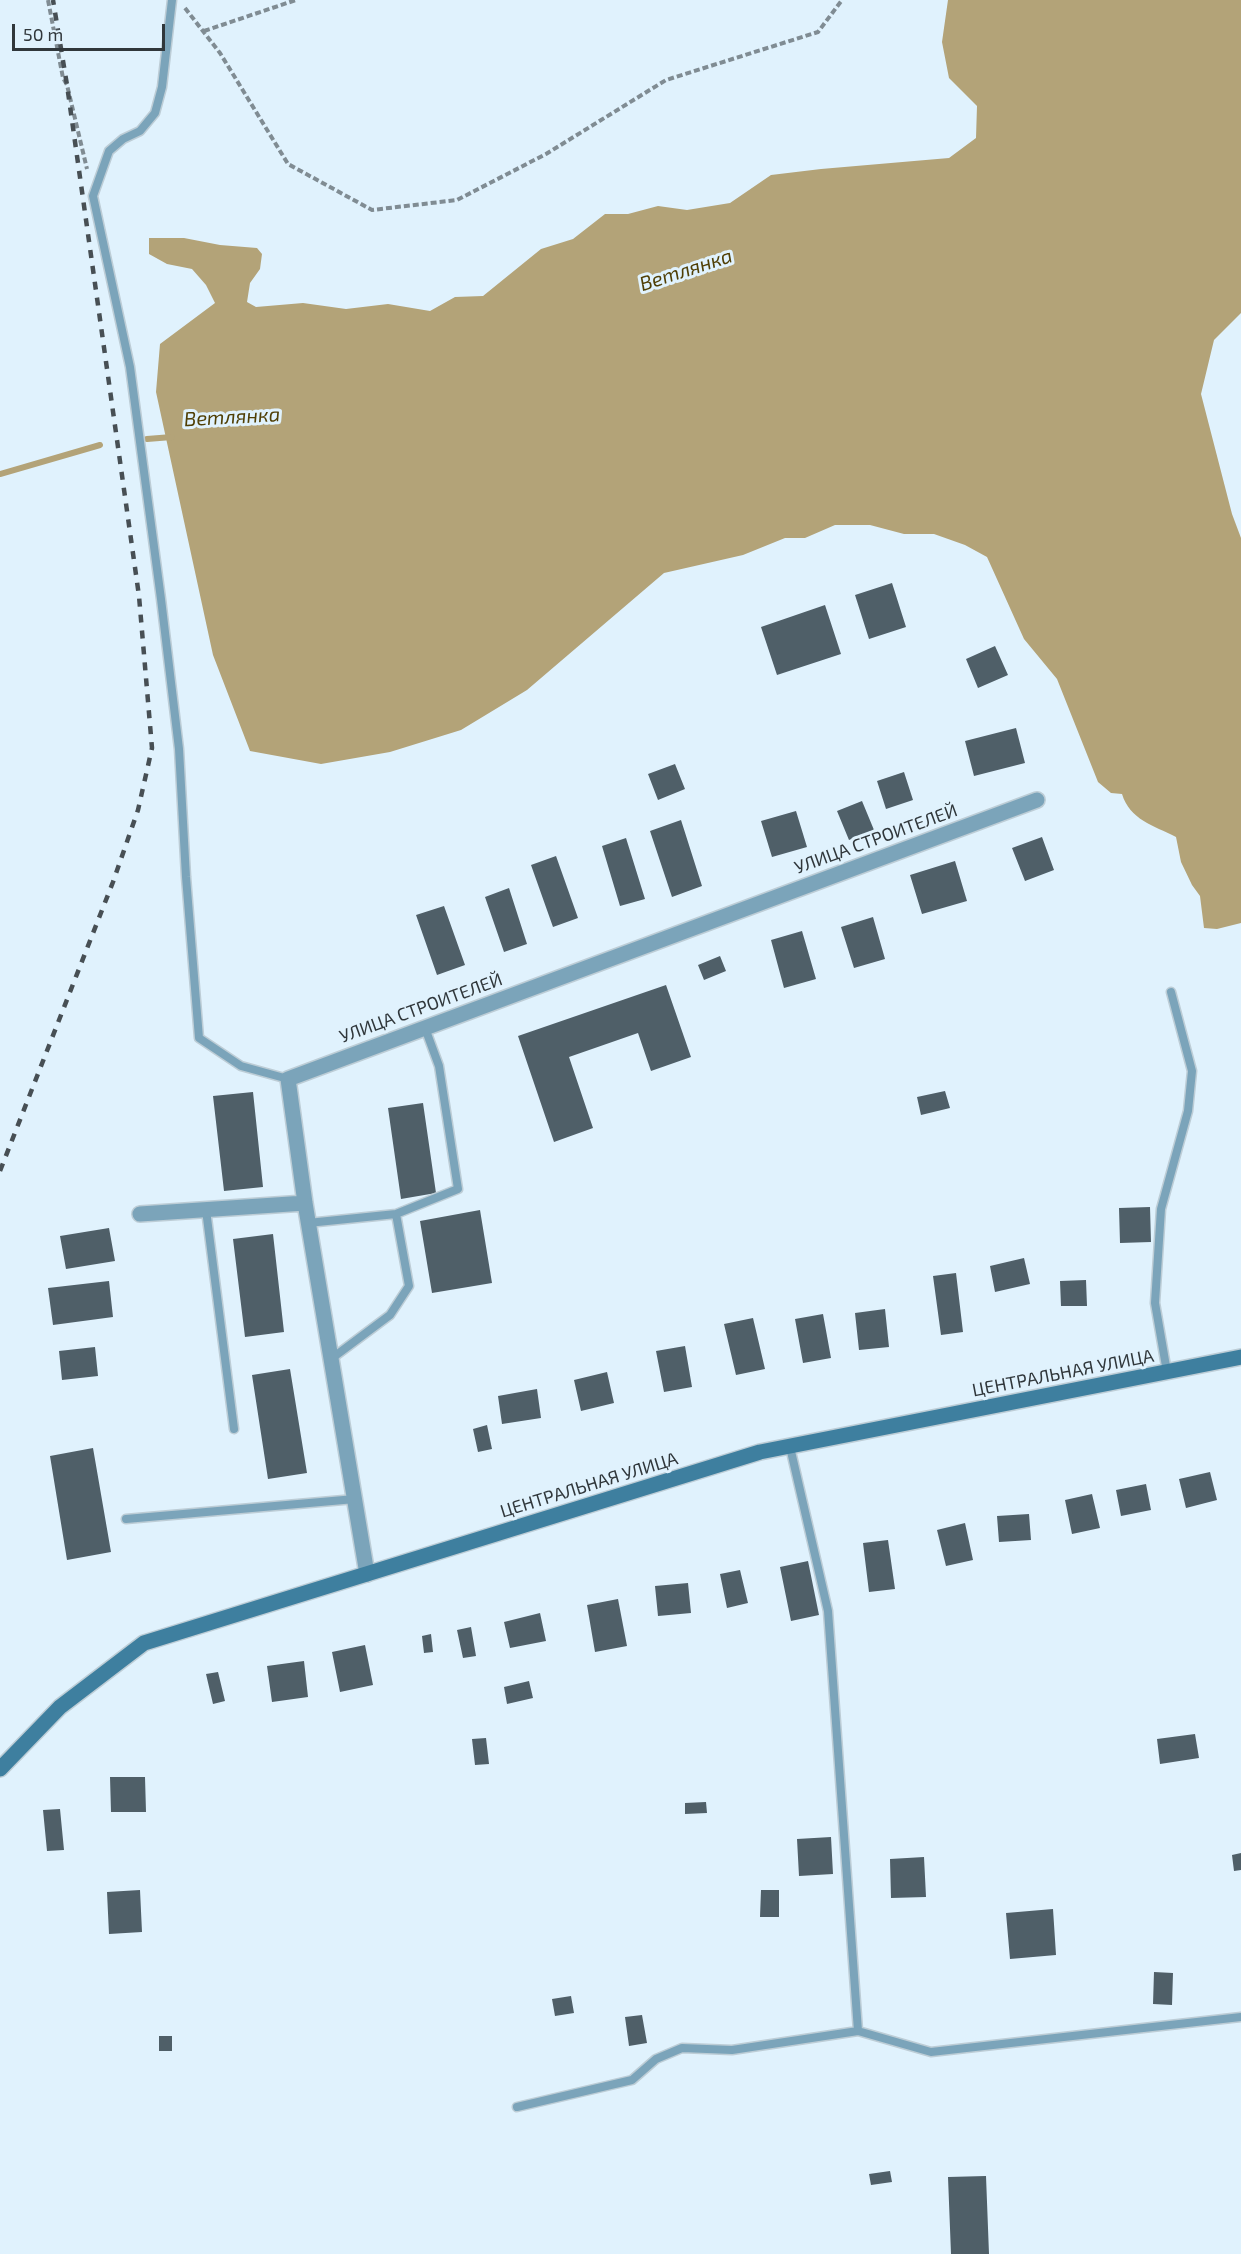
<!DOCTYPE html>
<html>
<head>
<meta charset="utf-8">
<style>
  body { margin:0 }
  #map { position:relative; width:1241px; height:2254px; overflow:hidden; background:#e0f2fd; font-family:"Exo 2",sans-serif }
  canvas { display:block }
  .scale { position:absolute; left:12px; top:24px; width:153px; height:27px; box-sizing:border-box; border:3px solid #30373b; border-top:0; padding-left:8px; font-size:18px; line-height:21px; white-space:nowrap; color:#30373b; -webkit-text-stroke:4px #e0f2fd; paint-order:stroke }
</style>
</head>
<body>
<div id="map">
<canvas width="1241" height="2254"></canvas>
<div class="scale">50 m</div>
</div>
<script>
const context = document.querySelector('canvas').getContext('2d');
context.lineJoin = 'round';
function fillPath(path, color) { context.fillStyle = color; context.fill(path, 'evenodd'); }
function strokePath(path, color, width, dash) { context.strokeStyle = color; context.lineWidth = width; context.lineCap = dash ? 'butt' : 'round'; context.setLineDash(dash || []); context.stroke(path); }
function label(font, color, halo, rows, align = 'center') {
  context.font = font + ' "Exo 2",sans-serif'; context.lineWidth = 6; context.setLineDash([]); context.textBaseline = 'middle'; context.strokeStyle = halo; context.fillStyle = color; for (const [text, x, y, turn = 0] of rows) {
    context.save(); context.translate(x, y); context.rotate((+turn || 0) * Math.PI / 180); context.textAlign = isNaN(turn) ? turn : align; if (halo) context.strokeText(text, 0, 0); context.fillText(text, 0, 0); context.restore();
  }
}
const water = new Path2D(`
  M948,0H1241V313L1214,340L1201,394L1232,514L1241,538V923L1217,929L1204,928L1200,896L1192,885L1181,862L1176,837C1153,825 1130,820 1122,794L1111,793L1098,782L1057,679L1024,639L987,557L965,545L934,534H904L870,525H835L805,538H785L743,555L664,573L527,690L461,730L390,752L321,764L250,751L213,655L156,392L160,344L215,303L206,285L192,269L167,264L149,254V238H184L220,245L257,248L262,254L260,269L250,283L247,302L256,307L303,303L346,309L388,304L430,311L455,297L483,296L541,249L573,239L605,214H628L658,206L687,210L730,203L771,175L821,169L949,158L976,138L977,106L949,78L942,42Z`);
const stream = new Path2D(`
  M147,439L172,437
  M0,474L100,445`);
const building = new Path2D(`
  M892,583L906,627L869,639L855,595Z
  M825,605L841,654L777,675L761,627Z
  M995,646L1008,675L978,688L966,659Z
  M1016,728L1025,763L974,776L965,741Z
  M675,764L685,789L658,800L648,774Z
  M904,772L913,800L886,809L877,781Z
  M862,801L874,830L849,840L837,811Z
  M796,811L807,847L772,857L761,821Z
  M681,820L702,886L672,897L650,831Z
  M1042,837L1054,870L1025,881L1012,848Z
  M626,838L645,899L620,906L602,846Z
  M556,856L578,918L553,927L531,865Z
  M955,861L967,901L922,914L910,875Z
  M509,888L527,944L504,952L485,897Z
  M444,906L465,965L437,975L416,915Z
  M873,917L885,959L854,968L841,927Z
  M802,931L816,979L784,988L771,940Z
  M720,956L726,971L704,980L698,965Z
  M666,985L691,1057L651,1071L638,1033L569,1057L593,1128L554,1142L518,1036Z
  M945,1091L950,1108L921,1115L917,1097Z
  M253,1092L263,1187L224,1191L213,1096Z
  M423,1103L436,1193L401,1199L388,1108Z
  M1150,1207L1151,1242L1120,1243L1119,1208Z
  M480,1210L492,1283L432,1293L420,1221Z
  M109,1228L115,1261L66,1269L60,1236Z
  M273,1234L284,1332L245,1337L233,1239Z
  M1024,1258L1030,1284L995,1292L990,1266Z
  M956,1273L963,1332L941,1335L933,1276Z
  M1086,1280L1087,1306H1061L1060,1281Z
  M109,1281L113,1317L53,1325L48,1288Z
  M885,1309L889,1347L859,1350L855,1313Z
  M823,1314L831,1358L803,1363L795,1319Z
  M753,1318L765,1369L736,1375L724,1324Z
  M685,1346L692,1387L664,1392L656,1351Z
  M95,1347L98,1376L62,1380L59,1351Z
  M290,1369L307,1473L268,1479L252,1375Z
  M607,1372L614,1403L581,1411L574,1380Z
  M537,1389L541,1418L502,1424L498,1396Z
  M487,1425L492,1449L478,1452L473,1429Z
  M93,1448L111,1552L67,1560L50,1456Z
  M1210,1472L1217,1500L1186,1508L1179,1479Z
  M1146,1484L1151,1510L1121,1516L1116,1490Z
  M1092,1494L1100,1528L1072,1534L1065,1500Z
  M1029,1514L1031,1540L999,1542L997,1516Z
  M965,1523L973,1560L946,1566L937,1530Z
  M888,1540L895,1589L869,1592L863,1543Z
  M808,1561L819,1615L791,1621L780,1567Z
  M740,1570L748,1603L727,1608L720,1574Z
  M688,1583L691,1613L658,1616L655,1586Z
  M618,1599L627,1646L595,1652L587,1605Z
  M540,1613L546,1641L510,1648L504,1622Z
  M471,1627L476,1656L463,1658L457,1630Z
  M431,1634L433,1652L424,1653L422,1636Z
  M365,1645L373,1685L340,1692L332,1652Z
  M304,1661L308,1697L272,1702L267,1666Z
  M218,1672L225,1701L213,1704L206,1674Z
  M529,1681L533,1698L507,1704L504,1687Z
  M1195,1734L1199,1758L1160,1764L1157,1739Z
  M486,1738L489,1764L475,1765L472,1739Z
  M110,1777H145L146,1812H111Z
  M706,1802L707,1813L685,1814V1803Z
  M60,1809L64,1850L47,1851L43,1810Z
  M831,1837L833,1874L799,1876L797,1839Z
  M1241,1853V1870L1234,1871L1232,1855Z
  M924,1857L926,1897L891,1898L890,1859Z
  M140,1890L142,1932L109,1934L107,1892Z
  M761,1890H779V1917H760Z
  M1053,1909L1056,1955L1010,1959L1006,1913Z
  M1154,1972L1173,1973L1172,2005L1153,2004Z
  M571,1996L574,2013L555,2016L552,1999Z
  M642,2015L647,2043L629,2046L625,2017Z
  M159,2036H172V2051H159Z
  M890,2171L892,2182L871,2185L869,2174Z
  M986,2176L989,2254H951L948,2177Z`);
const path = new Path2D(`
  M48,0L63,78L67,85L87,169
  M185,8L220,53L288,164L372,210L457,200L546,154L666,80L818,32L842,0
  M204,31L296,0`);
const service = new Path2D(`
  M172,0L162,87L155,113L140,131L123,139L109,151L93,196L130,367L161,599L179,749L186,877L199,1038L241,1066L288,1079
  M206,1210L234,1429
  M396,1214L458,1189L439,1066L425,1028
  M308,1223L396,1214L409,1286L390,1315L331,1359
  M1167,1372L1155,1303L1161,1209L1188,1111L1192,1071L1171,992
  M126,1519L355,1499
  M858,2031L931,2052L1241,2017
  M517,2107L632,2080L656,2059L682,2048L732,2050L858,2031L828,1611L790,1447`);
const minor = new Path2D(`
  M140,1214L305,1203
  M367,1574L305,1203L288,1079L1037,800`);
const secondary = new Path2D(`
  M0,1769L60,1707L144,1643L760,1452L1241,1357`);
const rail = new Path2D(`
  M0,1171L113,882L138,810L152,748L139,596L67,85L53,0`);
const streetNames = [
  ["УЛИЦА СТРОИТЕЛЕЙ",876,839,-20],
  ["УЛИЦА СТРОИТЕЛЕЙ",421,1008,-20],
  ["ЦЕНТРАЛЬНАЯ УЛИЦА",1063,1373,-11],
  ["ЦЕНТРАЛЬНАЯ УЛИЦА",589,1485,-17]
];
const waterNames = [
  ["Ветлянка",686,270,-18],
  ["Ветлянка",232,417,-3]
];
fillPath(water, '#b3a378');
strokePath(stream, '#b3a378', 6);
fillPath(building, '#4f5f68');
strokePath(service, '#bdcdd6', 11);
strokePath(minor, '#bdcdd6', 18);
strokePath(secondary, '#bdcdd6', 18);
strokePath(path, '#808c93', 4, [6, 3]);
strokePath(service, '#7ba4ba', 8);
strokePath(minor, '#7ba4ba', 15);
strokePath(secondary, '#3e7f9f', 15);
strokePath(rail, '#474f54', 4.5, [8, 8]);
label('18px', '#30373b', '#e0f2fd', streetNames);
label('italic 20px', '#503f05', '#e0f2fd', waterNames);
</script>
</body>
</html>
